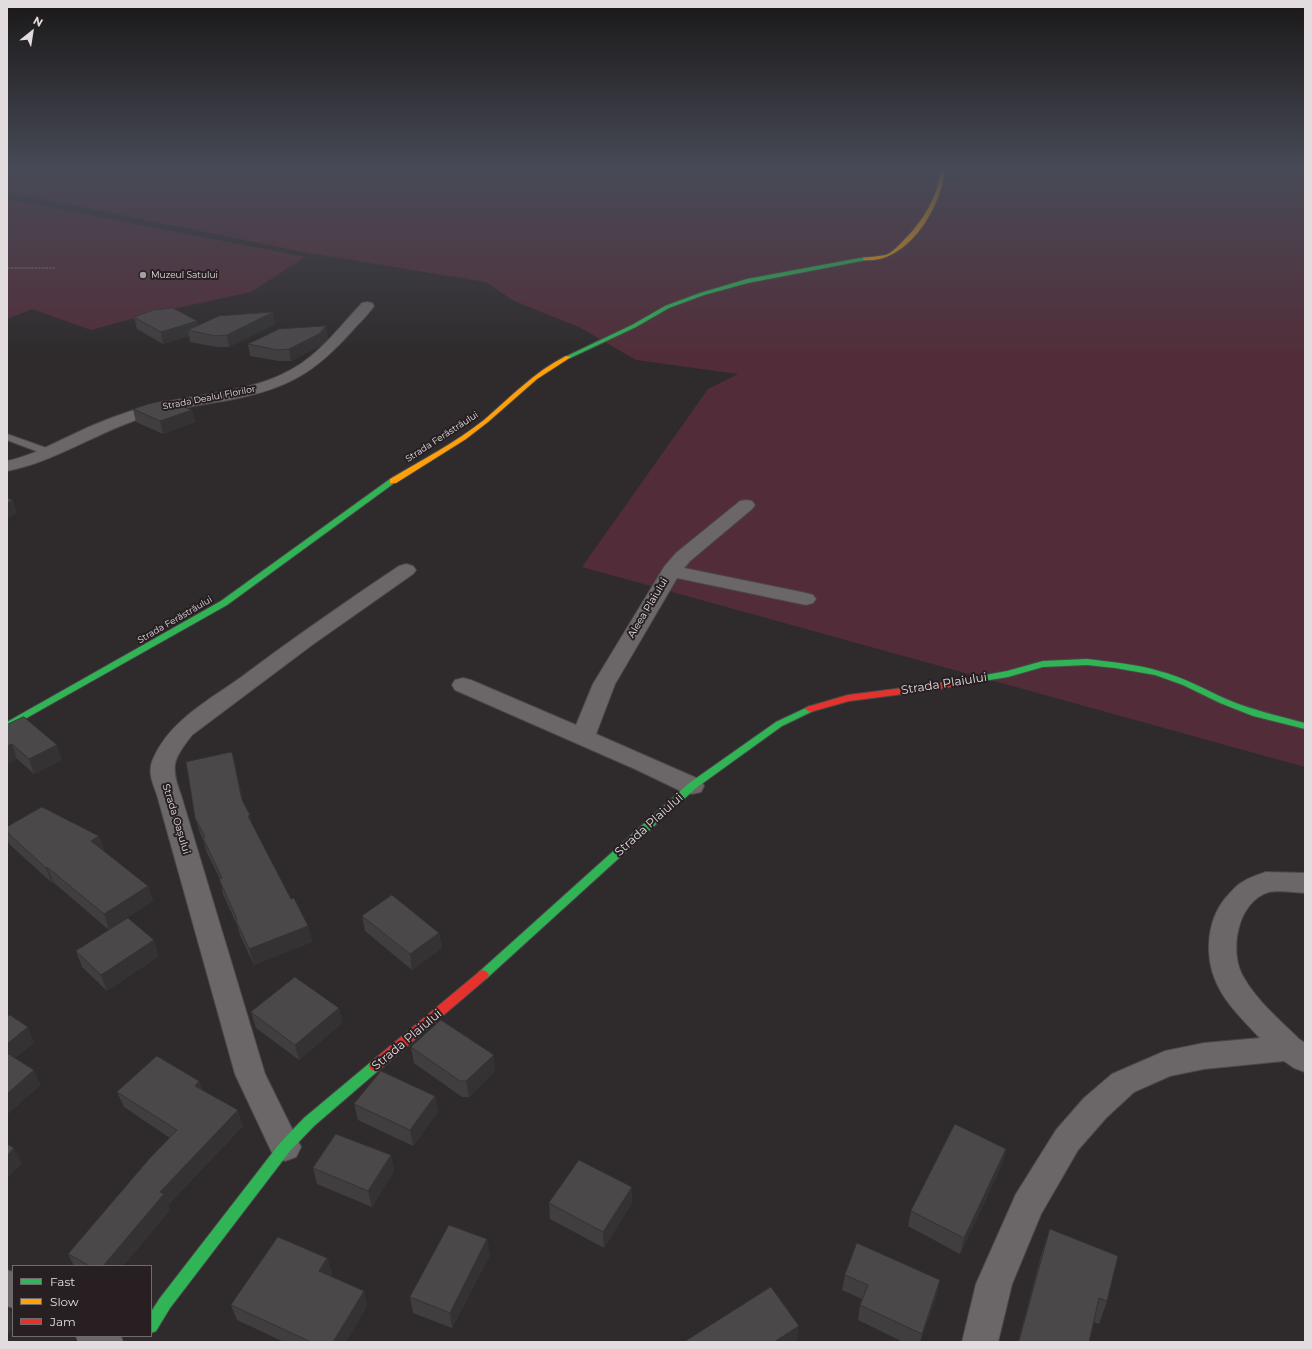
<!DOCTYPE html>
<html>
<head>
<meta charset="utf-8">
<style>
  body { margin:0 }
  #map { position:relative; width:1312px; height:1349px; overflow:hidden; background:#2f2b2c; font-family:Montserrat,sans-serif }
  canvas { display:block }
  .frame { position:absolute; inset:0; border:8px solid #e2dcde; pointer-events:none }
  .legend { position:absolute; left:12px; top:1265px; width:140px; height:72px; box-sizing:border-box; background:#271f21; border:1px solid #726b6d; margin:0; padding:5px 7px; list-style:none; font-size:12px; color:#e2dcde }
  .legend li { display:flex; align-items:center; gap:8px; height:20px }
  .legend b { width:20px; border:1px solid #726b6d }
  .north { position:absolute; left:12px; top:12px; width:40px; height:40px; -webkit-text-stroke:3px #271f21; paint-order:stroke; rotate:30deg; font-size:11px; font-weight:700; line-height:16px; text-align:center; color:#e2dcde }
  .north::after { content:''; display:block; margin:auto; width:14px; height:18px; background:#e2dcde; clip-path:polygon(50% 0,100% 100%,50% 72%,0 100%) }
</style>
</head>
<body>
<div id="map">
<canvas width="1312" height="1349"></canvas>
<div class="frame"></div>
<ul class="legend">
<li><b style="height:5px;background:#30b455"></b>Fast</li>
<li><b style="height:5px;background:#ff9f0a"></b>Slow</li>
<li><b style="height:5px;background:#e5322d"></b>Jam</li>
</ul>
<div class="north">N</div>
</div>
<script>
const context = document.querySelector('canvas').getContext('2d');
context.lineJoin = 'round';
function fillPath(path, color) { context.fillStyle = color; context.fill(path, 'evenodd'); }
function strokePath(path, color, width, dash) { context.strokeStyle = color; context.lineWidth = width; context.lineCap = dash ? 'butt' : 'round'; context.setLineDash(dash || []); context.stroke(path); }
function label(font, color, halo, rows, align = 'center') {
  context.font = font + ' Montserrat,sans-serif'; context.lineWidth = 4; context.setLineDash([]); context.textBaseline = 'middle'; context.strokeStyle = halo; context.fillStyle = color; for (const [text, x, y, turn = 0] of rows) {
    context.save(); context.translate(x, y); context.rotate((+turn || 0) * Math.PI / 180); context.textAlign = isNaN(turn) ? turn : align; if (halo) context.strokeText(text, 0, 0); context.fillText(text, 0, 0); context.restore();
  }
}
const green = new Path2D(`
  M7,170H1305V767L582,567L708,389L738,374L636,360L579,327L514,301L486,282L308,253L7,192Z
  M7,199L305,257L251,292L149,314L91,330L32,309L7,319Z`);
const path = new Path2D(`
  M7,268H55`);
const lane = new Path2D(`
  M7,434L52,450L53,452L52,454H44L7,440Z`);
const street = new Path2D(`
  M367,302L372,303L374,306C368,315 359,323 352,331C315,372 289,388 234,399C202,405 170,408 139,419C94,434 54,462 7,471V461C31,456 52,444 74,434C92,425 110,418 128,412C185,392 251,398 302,363C325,347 343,323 362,303Z
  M746,500L752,501L755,505L752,509L690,561L684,568L806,593L813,595L816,599L813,603L806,605L677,578L615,684L596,734L701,780L704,786L701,792L692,794L683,792L635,769L455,690L452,685L455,680L463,678L471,680L576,725L593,684L664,567L676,553L740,501Z
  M406,564L413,566L416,570L413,574L312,645L192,735C173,760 170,765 181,795L265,1074L301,1147L296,1157L285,1161L274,1157L235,1074L157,795C152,781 147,771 154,757C170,721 209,700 240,678C292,639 345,602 399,566Z
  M1266,872L1305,873V893C1295,892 1277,890 1269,892C1237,901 1228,953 1244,978C1257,1001 1280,1020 1299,1039L1305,1043V1072L1294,1068L1284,1061L1204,1069L1170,1076L1134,1092L1106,1118L1078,1150L1041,1214L1012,1284L998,1342H962L976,1284L1016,1194L1056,1130L1084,1098L1112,1074L1165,1051L1204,1043L1260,1038C1245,1022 1226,1004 1217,984C1203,954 1207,916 1230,893C1233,890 1237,885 1241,883C1248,878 1257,875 1266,872Z
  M7,1270L13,1272V1308L7,1306Z
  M76,1336H121L123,1342H78Z`);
const fast = new Path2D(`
  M865,257L868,259L867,260L748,283L704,295L669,308L636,327L570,358L565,357L632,325L665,306L700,293L747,279Z
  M390,479H396L397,481L227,605L7,729V722L221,601Z
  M1087,659C1111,662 1136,664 1159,671C1183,677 1204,689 1226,699C1252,710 1278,716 1305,723V729L1253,716L1220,703L1183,685L1155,675L1115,668L1087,665L1043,667L1008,677L983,681L978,678L980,676L1007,671L1043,661Z
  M810,706L815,709L813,711L782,726L696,788L487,978L483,980L479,978L477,975L479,972L688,784L776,722Z
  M375,1061L379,1062L381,1066L379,1070L314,1126L290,1151L170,1308L156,1331L151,1333V1312L160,1298L280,1143L304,1118L371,1062Z`);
const slow = new Path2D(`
  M941,170H945C941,208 907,265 863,260V258C871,256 880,257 888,254C894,251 899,245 904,240C924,220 937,198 941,170Z
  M566,356L571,357L537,379L488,422L466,439L396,483H390V479C422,460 455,443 484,420C511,397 534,372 566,356Z`);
const jam = new Path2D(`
  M983,675L988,678L986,680L934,690L849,701L810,712L805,709L807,707L848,695L934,684Z
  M483,970L487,972L489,975L487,978L379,1070L375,1071L371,1070L369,1066L371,1062L479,972Z`);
const wall = new Path2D(`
  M273,312L275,324L229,347H217L190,342L189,336L163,344L137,329L134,317L197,321L198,325Z
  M328,338L320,346L291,361H279L250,356L248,344Z
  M133,409L192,410L195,422L163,434L136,422Z
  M7,725L62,760L34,774L17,759L7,764Z
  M232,752L243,801L253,826L291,899L308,926L312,942L254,965L240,935L237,925L223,894L220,879L207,853L204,843L200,833L195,818Z
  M7,827L105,851L104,852L148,886L153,901L122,921L159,956L107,991L82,967L76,951L109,930L53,882L52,883L9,844L7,838Z
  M362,916L439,933L442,948L412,970L365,931Z
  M339,1008L342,1023L299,1060L256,1028L251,1012Z
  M411,1047L495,1071L469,1097H462L414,1063Z
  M199,1081L202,1090L243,1126L168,1205L170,1210L123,1266H74L68,1254L170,1138L124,1107L117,1092Z
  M435,1096L438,1112L413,1146L358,1120L354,1104Z
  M1006,1149L1002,1165L960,1254L908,1226L911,1211Z
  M391,1155L394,1171L372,1207L317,1184L313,1168Z
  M549,1203H632L604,1248L550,1219Z
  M1050,1229L1107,1301L1099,1324L1094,1322L1089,1342H1018L1042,1252Z
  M487,1239L490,1255L452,1328L413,1313L410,1297Z
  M327,1258L332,1273L330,1276L364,1291L367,1306L346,1342H284L237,1320L231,1305Z
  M845,1275L937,1295L920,1342H903L858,1320L860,1305L862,1299L842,1290Z`);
const shadedWall = new Path2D(`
  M273,312L275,324L229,347L227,335Z
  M197,321L200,333L188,330L189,336L163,344L161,332Z
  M326,326L328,338L320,346L291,361L289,349Z
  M192,410L195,422L163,434L160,421Z
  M13,500L17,513L7,519V503Z
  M12,744L17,759L7,764V746Z
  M57,745L62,760L34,774L29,759Z
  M232,752L236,767L246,815L242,800Z
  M250,815L254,830L248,816Z
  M99,836L105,851L96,856L91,841Z
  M47,867L53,882L52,883L46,868Z
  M148,886L153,901L109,930L104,914Z
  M308,926L312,942L254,965L249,949Z
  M439,933L442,948L412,970L410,954Z
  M154,940L159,956L107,991L101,975Z
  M339,1008L342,1023L299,1060L295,1045Z
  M28,1027L34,1043L8,1064L7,1062V1044Z
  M494,1055L495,1071L469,1097L466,1081Z
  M34,1070L41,1085L7,1115V1094Z
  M199,1081L204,1097L195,1086Z
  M435,1096L438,1112L413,1146L410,1130Z
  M238,1110L243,1126L168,1205L170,1210L123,1266H103L160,1192Z
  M14,1148L22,1163L9,1177L7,1174V1156Z
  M1006,1149L1002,1165L960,1254L964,1238Z
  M391,1155L394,1171L372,1207L368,1191Z
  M632,1187V1203L604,1248L603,1232Z
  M487,1239L490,1255L452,1328L450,1313Z
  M327,1258L332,1273L323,1286L319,1271Z
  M940,1280L937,1295L920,1342L922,1334Z
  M364,1291L367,1306L346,1342H333Z
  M9,1308L13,1315V1329L7,1336V1311Z
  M799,1326L797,1341L795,1342H774Z`);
const building = new Path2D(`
  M173,308L197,321L161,332L134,317L153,310Z
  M273,312L227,335L215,336L188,330L219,316Z
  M326,326L319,334L289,349L277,350L248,344L279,329Z
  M166,400L192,410L160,421L133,409L148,404Z
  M7,498L13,500L7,503Z
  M24,717L57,745L29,759L12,744L7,746V725Z
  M232,752L242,800L250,815L248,816L291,899L294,898L308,926L249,949L236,920L237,919L219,879L222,878L203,838L205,837L195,818L186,762Z
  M42,807L99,836L91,841L148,886L104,914L47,867L46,868L7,832V827Z
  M392,895L439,933L410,954L362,916Z
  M128,918L154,940L101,975L76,951Z
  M295,977L339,1008L295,1045L251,1012Z
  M10,1015L28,1027L7,1044V1017Z
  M441,1020L494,1055L466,1081H460L411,1047Z
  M7,1053L34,1070L7,1094Z
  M157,1056L199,1081L195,1086L238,1110L160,1192L164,1194L103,1266H90L68,1254L149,1159L177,1130L117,1092Z
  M381,1071L435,1096L410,1130L354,1104Z
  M955,1124L1006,1149L964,1238L911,1211Z
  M336,1134L391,1155L368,1191L313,1168Z
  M7,1144L14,1148L7,1156Z
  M579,1160L632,1187L603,1232L549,1203Z
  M449,1225L487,1239L450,1313L410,1297Z
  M1050,1229L1118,1256L1107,1301L1099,1298L1089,1342H1019Z
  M278,1237L327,1258L319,1271L364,1291L333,1342H311L231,1305Z
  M857,1243L940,1280L922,1334L860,1305L868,1285L845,1275Z
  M771,1287L799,1326L774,1342H684Z`);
const markers = [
  [143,275,4,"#a39ea0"]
];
const farPoinames = [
  ["Muzeul Satului",151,275]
];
const farStreetnames = [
  ["Strada Dealul Florilor",209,398,-11],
  ["Strada Ferăstrăului",442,437,-33],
  ["Strada Ferăstrăului",175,620,-30]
];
const streetNames = [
  ["Aleea Plaiului",648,608,-59],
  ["Strada Oașului",176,819,73]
];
const nearStreetnames = [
  ["Strada Plaiului",944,684,-9],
  ["Strada Plaiului",649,825,-42],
  ["Strada Plaiului",407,1040,-40]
];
fillPath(green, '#522d39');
strokePath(lane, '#4b4849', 2);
strokePath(street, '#4b4849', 2);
strokePath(fast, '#4b4849', 2);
strokePath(slow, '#4b4849', 2);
strokePath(jam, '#4b4849', 2);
strokePath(path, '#6a6768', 1.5, [2.5, 1]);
fillPath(lane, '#6b6768');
fillPath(street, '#6b6768');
fillPath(fast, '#30b455');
fillPath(slow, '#ff9f0a');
fillPath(jam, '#e5322d');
fillPath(wall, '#403e3f');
fillPath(shadedWall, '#343233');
fillPath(building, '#4b4849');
strokePath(building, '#343233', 1);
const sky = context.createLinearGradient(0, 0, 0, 359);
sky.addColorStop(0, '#1a1818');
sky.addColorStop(0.47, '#474a56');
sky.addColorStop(1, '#474a5600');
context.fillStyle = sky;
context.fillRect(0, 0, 1312, 359);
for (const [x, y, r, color] of markers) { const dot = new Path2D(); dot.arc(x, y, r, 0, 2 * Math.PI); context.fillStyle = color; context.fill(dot); strokePath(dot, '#271f21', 1.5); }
label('9px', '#e2dcde', '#271f21', farPoinames, 'left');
label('9px', '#e2dcde', '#271f21', farStreetnames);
label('10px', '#e2dcde', '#271f21', streetNames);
label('12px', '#e2dcde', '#271f21', nearStreetnames);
</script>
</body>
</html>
